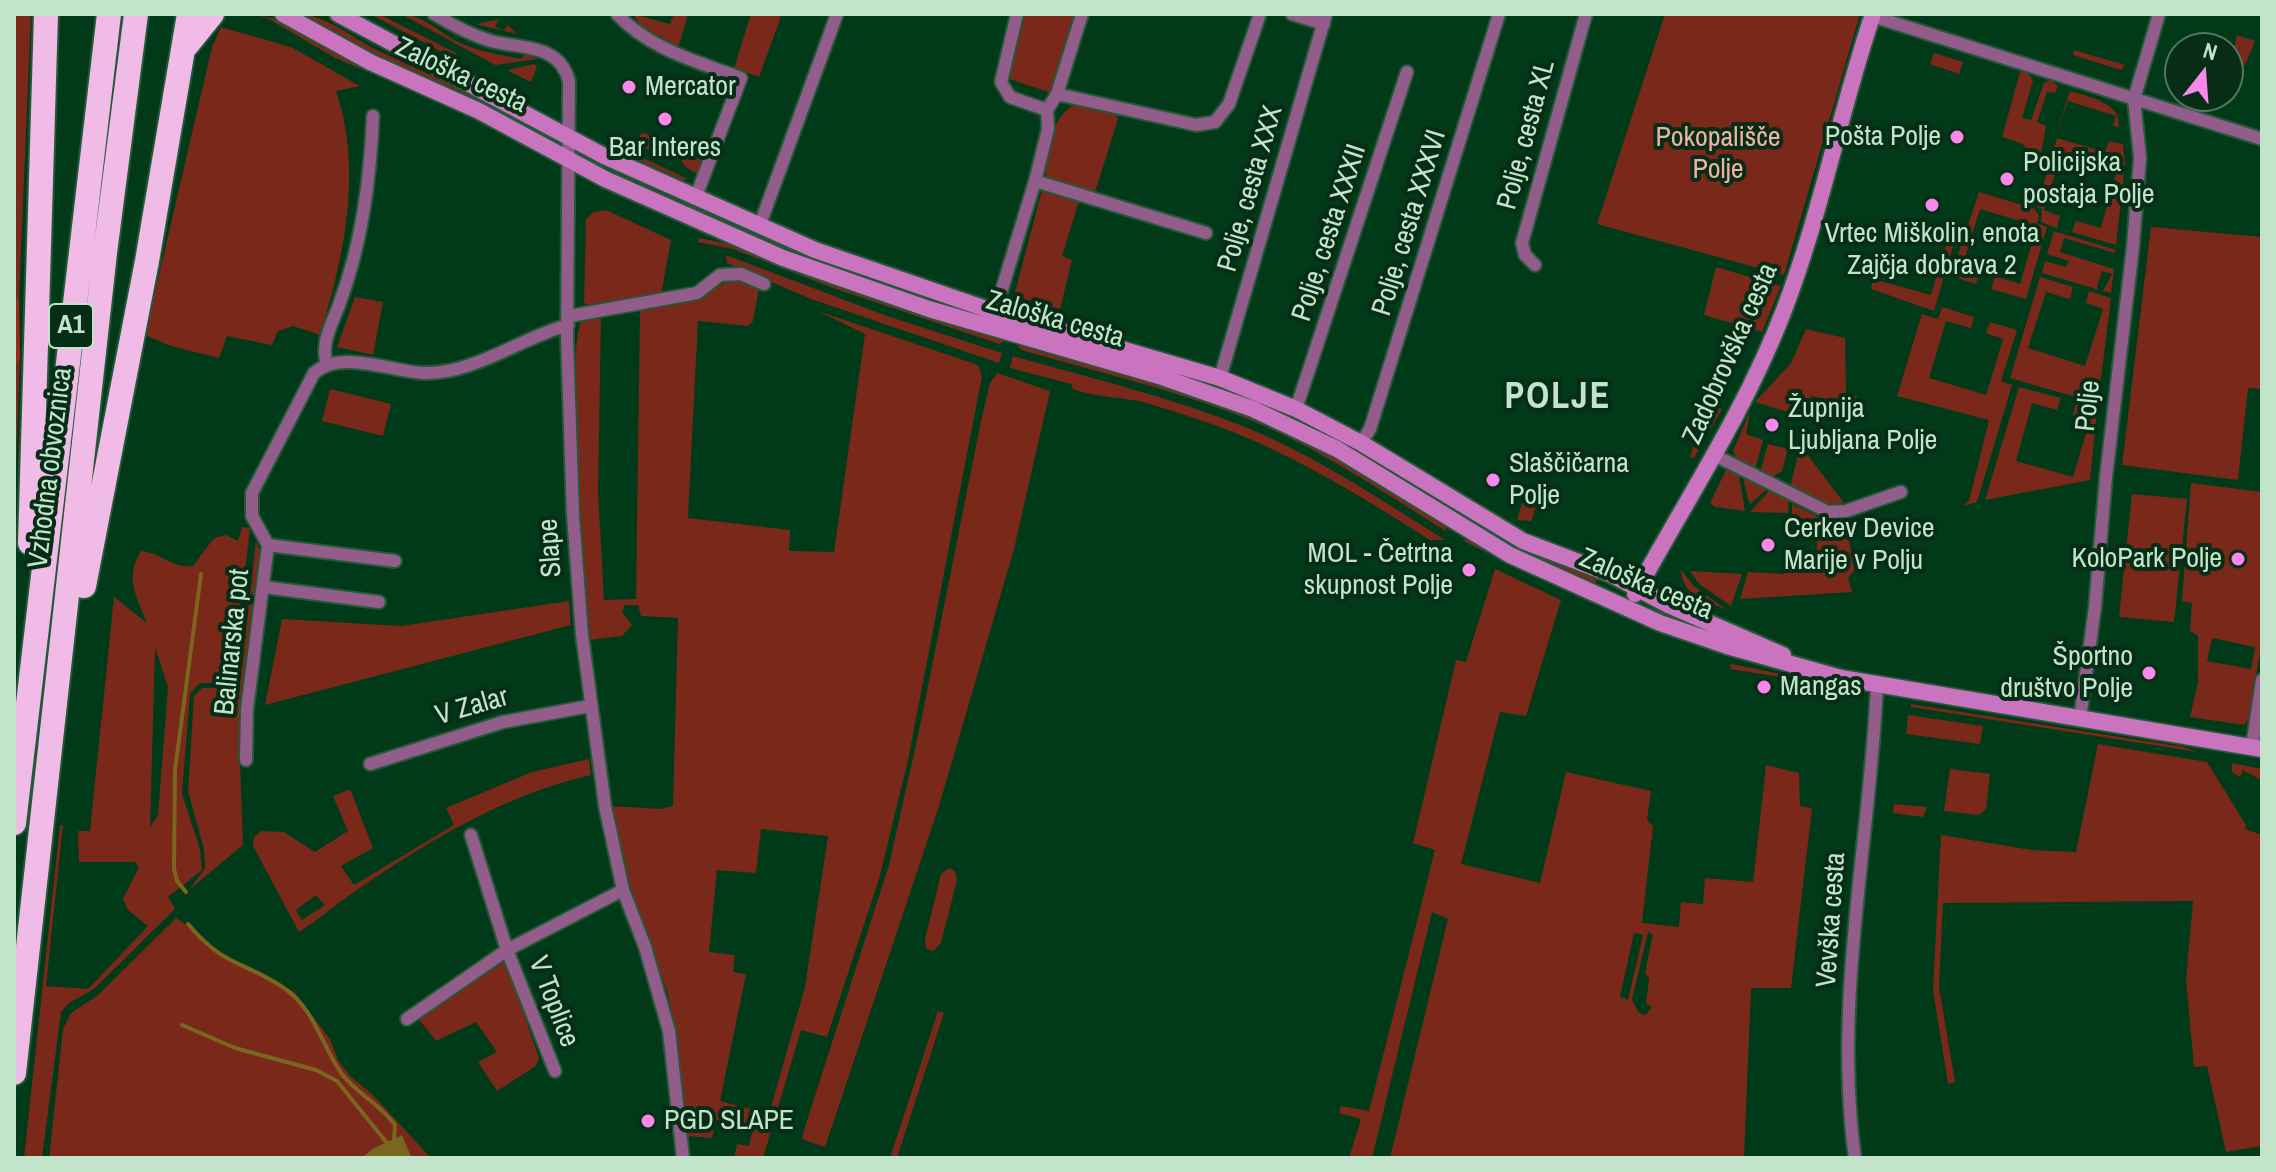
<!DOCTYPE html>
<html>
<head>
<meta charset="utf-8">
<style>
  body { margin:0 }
  #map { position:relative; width:2276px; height:1172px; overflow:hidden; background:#003a19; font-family:"Archivo Narrow",sans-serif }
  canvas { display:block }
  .frame { position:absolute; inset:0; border:16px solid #c2e4ca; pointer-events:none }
  .north { position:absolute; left:2164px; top:32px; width:80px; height:80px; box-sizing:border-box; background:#082d16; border:2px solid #52765e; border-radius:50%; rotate:17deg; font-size:22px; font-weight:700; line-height:32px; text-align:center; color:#c2e4ca }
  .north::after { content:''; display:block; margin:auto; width:28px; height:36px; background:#f888ea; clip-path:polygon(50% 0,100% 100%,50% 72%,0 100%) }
</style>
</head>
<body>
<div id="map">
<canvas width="2276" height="1172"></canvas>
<div class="frame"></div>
<div class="north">N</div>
</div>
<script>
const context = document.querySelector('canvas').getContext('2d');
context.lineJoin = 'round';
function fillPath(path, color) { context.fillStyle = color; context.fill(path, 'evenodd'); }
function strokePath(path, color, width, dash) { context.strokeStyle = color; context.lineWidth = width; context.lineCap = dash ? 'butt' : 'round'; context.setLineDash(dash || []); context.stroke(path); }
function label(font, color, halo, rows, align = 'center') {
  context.font = font + ' "Archivo Narrow",sans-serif'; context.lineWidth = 8; context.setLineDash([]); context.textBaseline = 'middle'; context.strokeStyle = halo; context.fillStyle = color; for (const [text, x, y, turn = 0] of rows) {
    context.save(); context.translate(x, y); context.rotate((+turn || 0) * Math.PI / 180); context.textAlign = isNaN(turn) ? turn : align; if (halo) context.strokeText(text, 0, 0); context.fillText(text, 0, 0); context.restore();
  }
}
const green = new Path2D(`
  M14,14H31L19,298L14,299Z
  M253,14L276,19L390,81L335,58L267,18Z
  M297,14C325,14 351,37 375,49C424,73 474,94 522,119V122L345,40Z
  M370,14H379L456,53L453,58Z
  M401,14C422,14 439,32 458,42C477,51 498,54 520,59L526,54L538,59L495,65Z
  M633,14L670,24L674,14H688L678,48L642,28Z
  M751,14H782L759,77L734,68Z
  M1025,14H1077L1051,93L1010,79L1008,70Z
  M1665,14H1860L1784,275L1597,224Z
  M499,19L495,26L503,31L508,25L517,34L467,22L476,24Z
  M221,27L291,47L360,86L336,91C363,169 344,258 320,335L293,326L278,331L272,345L227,336L219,358L171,346L145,335L212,47Z
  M2237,35L2255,41L2245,65L2228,76Z
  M2074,50L2125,65L2121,70L2073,55Z
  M1934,53L1963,62L1959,74L1930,64Z
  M534,64L537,67L531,82L507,70Z
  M2020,72L2028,73L2033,80L2022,118L2031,120L2044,83L2050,80L2058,86L2055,93L2047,92L2037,122L2046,126L2039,165L2023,144L2002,137Z
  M2070,91C2087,96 2125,104 2118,128L2113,125L2116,116L2068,101L2056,133Z
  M1076,104L1115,114L1118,119L1096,189L1092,193L1048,179L1046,175C1043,152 1054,113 1076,104Z
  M645,133L663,145L661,154L639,146L640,134Z
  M2057,138L2105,152L2109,141L2123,144L2125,164L2116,245L2072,232L2076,221L2101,228L2117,170L2061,154L2044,210L2060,216L2057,228L2041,222L2042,209L2037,207Z
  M611,143L688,179L683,180L610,147Z
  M697,153L707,157L700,175C691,170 681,167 680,155L691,159Z
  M614,172L776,243L1008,323L1007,327L775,246L615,176Z
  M1042,190L1079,201L1062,256L1072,260L1060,309L1014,296Z
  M1979,192L2035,209L2039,216L2037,223L2047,227L2026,299L1991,289L1995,276L2020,284L2037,226L1980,209L1962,267L1980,272L1976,284L1951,276Z
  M606,210L671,240L661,295L593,306L584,303L586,219L594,212Z
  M1932,225L1957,232L1934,311L1871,289L1873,279L1931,295L1948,238L1930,232Z
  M2151,227L2262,237V389L2248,388L2238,480L2122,465Z
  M2054,231L2116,250L2115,253L2064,238L2060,252L2114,269L2111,293L2103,291L2112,274L2102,271L2097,287L2099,290L2042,273L2045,261L2066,267L2069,261L2047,254Z
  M699,238L734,245L891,305L1005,341L999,344L833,288L733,249L698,242Z
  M726,255L887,316L1002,353L999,363L811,299L727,263Z
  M1716,267L1781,286L1762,332L1704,315Z
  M2040,277L2073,287L2070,299L2046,292L2028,348L2085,366L2103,309L2086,303L2089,291L2111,298L2100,386L2090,384L2086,400L2010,378Z
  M740,281L759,288L753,321L748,326L698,321L688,518L790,530L789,551L834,552L865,334L818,311L978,365L982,376L908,760L879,879L827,1037L801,1030L763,1158H734L737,1144L749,1146L753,1129L716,1120L712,1138L687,1136L668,994L625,877L611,806L660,809L673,806L678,618L641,616L638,605H625L622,612L632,625L622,636L588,640C584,593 563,345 583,318L698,298L724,283ZM640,311L636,599L604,600L598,491L601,317ZM761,829L828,836L805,987L769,1114L720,1101L746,974L733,972L735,955L709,952L717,870L756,873Z
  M355,297L383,302L373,355L337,347Z
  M1942,307L1974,317L1971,328L1946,321L1929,378L1986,395L2003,339L1986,333L1990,322L2017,330L2001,381L2012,385L1977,502L1962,506L1969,501L1989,420L1897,396L1922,314L1938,319Z
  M1023,328L1226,388L1265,403L1323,430L1519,547L1598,577L1595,585L1465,521L1298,421L1225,390Z
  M1806,329L1845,338L1846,393L1857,396L1855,405L1811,396L1810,399L1803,398L1798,415L1755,402L1791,363Z
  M1017,345C1114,372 1216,395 1307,442C1354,466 1399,496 1444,524L1447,532C1383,492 1320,449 1250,420C1176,390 1097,372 1021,350Z
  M1013,356C1097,380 1184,400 1264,435C1328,464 1386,503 1445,540H1430C1356,493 1282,447 1197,419C1178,413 1158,406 1139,401C1117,397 1094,397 1073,389L1071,384L1010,368Z
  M20,358L14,519V371Z
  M997,373L1050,391L1014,549L939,806L825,1147L802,1139L803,1133L889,865L919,731L981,421L990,383Z
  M2019,387L2061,398L2057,410L2032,403L2016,461L2073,477L2090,420L2073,415L2076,404L2097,410L2090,480L1985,500Z
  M330,389L391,404L383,436L322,421Z
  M1706,402L1722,409L1694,458L1690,457Z
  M1750,411L1746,434L1763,440L1755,470L1737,461L1733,451Z
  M1768,444L1788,449L1782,471L1774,476L1760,472Z
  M1799,450L1806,453L1844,503L1828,505L1790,488Z
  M1726,470L1739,476L1745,511L1715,507L1710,503Z
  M1743,478L1767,489L1750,504L1749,502Z
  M2191,483L2262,492V641L2248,720L2244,725L2190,717L2198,682V636L2190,631L2192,603L2182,601ZM2212,638L2255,647L2251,669L2207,661Z
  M1769,491L1789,500L1788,513L1750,512Z
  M2132,494L2187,499L2174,622L2119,617Z
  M1522,503L1537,504L1531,521L1517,520Z
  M1792,504L1815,515L1822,522L1846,526L1855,570L1848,578L1852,592L1740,599L1748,572L1784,574L1785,559L1816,560L1818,532H1812V520L1792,519Z
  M242,527L250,528L233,674C224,686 213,683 200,683L190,694L182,794L200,849L202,870L168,897L175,909L94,989L69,1003L61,1012L42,1158H24L60,825H63L46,986L88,989L148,926L128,910L123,899L139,867L135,862H79L78,831H90L114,597L147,623C137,597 124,578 141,551C162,553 173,569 193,566L214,538L226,535L238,541ZM155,647L168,687L158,815L150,827Z
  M1461,540H1468L1592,600L1591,603Z
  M256,541L261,555L239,735L243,845L189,890L205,868L204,849L188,791L194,696L202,688L235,687L242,667Z
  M1495,569L1561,600L1526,716L1500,712L1461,864L1540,883L1566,772L1651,791L1647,820L1653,826L1642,923L1679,927L1681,902L1703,904L1705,878L1753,882L1766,765L1799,773L1800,806L1812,808L1791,988H1751L1744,1158H1390L1448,919L1432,912L1372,1158H1349L1361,1119L1339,1113L1341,1106L1369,1111L1435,850L1413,843L1456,660L1466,662ZM1648,932L1653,934L1645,973L1649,978L1646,1004L1652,1006L1646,1015L1638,1012L1632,999ZM1634,933L1643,935L1628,1000L1620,997Z
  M1681,570L1695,587L1727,610C1706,601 1682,596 1681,570Z
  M1690,571L1742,574L1731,606L1699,584Z
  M569,601L571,625L265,705L282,619L401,626Z
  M1731,664L1781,674L1780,677L1730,669Z
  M1911,704L2183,747L2198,752L1911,707Z
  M1908,715L1983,726L1980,744L1906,734Z
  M2098,744L2207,762L2246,825L2245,829L2262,835V1146L2226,1152L2207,1066L2194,1067L2186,980L2193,901L1943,903L1939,987L1955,1082L1948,1084L1933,990L1941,835L2031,850L2076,852Z
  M589,759L591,775C504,795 428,841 354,892C335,905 318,920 299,932L253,846L254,837L262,831L284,832L315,852L348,831L333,796L350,789L373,848L341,866L354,885L454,825L446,808L532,772ZM316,895L325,905L302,920L296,910Z
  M2232,763L2262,769L2261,780L2243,770L2240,777L2232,772Z
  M1950,769L1990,774L1986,809L1979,815L1944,811Z
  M1894,804L1927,807L1923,817L1893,813Z
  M949,868L955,871L957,880L941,943L933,951L926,949L925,939L941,874Z
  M176,918L194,930L207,947L294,992L330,1039L338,1060L350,1076L371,1093L431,1158H412L402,1135L374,1148L361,1158H49L63,1029L71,1013L98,995Z
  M505,959L539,1058L536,1066L497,1091L478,1062L497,1052L476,1022L436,1041L417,1017Z
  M938,1011L944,1013L897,1158H890Z`);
const forest = new Path2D(`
  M19,298L20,358L14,371V299Z`);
const water = new Path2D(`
  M402,1135L412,1158H361L374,1148Z`);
const stream = new Path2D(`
  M186,892L177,881L174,869L175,770L201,574
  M188,924C224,967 244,961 284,988C315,1009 322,1047 342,1074C356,1093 381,1105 395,1125L394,1139
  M182,1025L235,1048L316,1070L337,1081L387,1143`);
const minor = new Path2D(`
  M434,14C452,25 471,35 491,41C521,49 559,43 569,81L567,339L573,515L582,635L605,806L623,890L645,947L669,1031L683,1158
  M617,14C649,49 698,62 741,78L695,199
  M1017,14L1001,82L1010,97L1047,110
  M1292,14L1324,24
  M1872,16L2262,139
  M1057,94L1196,125L1215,122L1229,104L1260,14
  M1035,181L1206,233
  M759,227L837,14
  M1535,265L1525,255L1522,243L1586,14
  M995,312L1035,181L1048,129L1047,110L1057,94L1082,14
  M570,316L697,293L720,275L741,274L764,284
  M327,364C320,344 332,324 339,305C362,244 370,180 373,116
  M1220,378L1326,14
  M1296,409L1407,72
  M1361,443L1370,429L1499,14
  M1714,455L1828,512L1846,511L1901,492
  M268,545L395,561
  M263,587L379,602
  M2080,719L2095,607L2106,477L2133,246L2140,158L2134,99L2159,14
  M2252,747L2262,680
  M246,760L247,709L268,545L252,516V493L314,373C340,349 390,371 422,373C473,375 520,338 568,325
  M370,764L503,722L590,706
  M471,835L507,950L555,1071
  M407,1019L507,950L623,890
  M1855,1158C1833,1001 1870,842 1877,685`);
const secondary = new Path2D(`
  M283,14L370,62L479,111L605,179L783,258L929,309L1159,376L1253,409L1337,449L1510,555L1660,623L1727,646L1841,678L2262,749
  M338,14L604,156L815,250L995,312L1220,378L1296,409L1361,443L1523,541L1610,574L1668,605L1783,655
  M1635,594C1686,500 1746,410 1784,310C1821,214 1840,111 1873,14`);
const motorway = new Path2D(`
  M187,45L212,14
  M30,543L46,14
  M84,586L147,261L189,14
  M14,823L109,14
  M14,1073L105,253L136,14`);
const markers = [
  [629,87,8,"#f888ea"],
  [665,119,8,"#f888ea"],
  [1957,137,8,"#f888ea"],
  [2007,179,8,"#f888ea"],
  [1932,205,8,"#f888ea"],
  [1772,425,8,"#f888ea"],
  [1493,480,8,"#f888ea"],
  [1768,545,8,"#f888ea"],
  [2238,559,8,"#f888ea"],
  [1469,570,8,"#f888ea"],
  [2149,673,8,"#f888ea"],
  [1764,687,8,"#f888ea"],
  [648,1121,8,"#f888ea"]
];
const shields = [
  [71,326,44]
];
const shieldNames = [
  ["A1",71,326]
];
const streetNames = [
  ["Zaloška cesta",461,76,25],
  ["Polje, cesta XL",1527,135,-75],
  ["Polje, cesta XXX",1251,189,-74],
  ["Polje, cesta XXXVI",1410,223,-73],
  ["Polje, cesta XXXII",1330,233,-72],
  ["Zaloška cesta",1055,320,16],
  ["Zadobrovška cesta",1731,354,-66],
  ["Polje",2089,406,-84],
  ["Vzhodna obvoznica",51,468,-83],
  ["Slape",551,548,-94],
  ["Zaloška cesta",1646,585,23],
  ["Balinarska pot",233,642,-84],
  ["V Zalar",472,707,-16],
  ["Vevška cesta",1832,920,-86],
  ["V Toplice",553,1002,69]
];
const poiNames = [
  ["Mercator",645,87],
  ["Pošta Polje",1941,137,"right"],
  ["Bar Interes",665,148,"center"],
  ["Policijska",2023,163],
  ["postaja Polje",2023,195],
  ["Vrtec Miškolin, enota",1932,234,"center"],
  ["Zajčja dobrava 2",1932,266,"center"],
  ["Župnija",1788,409],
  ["Ljubljana Polje",1788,441],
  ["Slaščičarna",1509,464],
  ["Polje",1509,496],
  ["Cerkev Device",1784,529],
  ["Marije v Polju",1784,561],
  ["MOL - Četrtna",1453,554,"right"],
  ["skupnost Polje",1453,586,"right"],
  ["KoloPark Polje",2222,559,"right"],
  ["Športno",2133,657,"right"],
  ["društvo Polje",2133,689,"right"],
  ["Mangas",1780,687],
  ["PGD SLAPE",664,1121]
];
const parkNames = [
  ["Pokopališče",1718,138],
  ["Polje",1718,170]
];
const districtNames = [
  ["POLJE",1558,398]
];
fillPath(green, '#79281a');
fillPath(forest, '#9b2917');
fillPath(water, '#7b661f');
strokePath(stream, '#7b661f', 4);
strokePath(minor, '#235939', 16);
strokePath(secondary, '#235939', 20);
strokePath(motorway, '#235939', 28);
strokePath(minor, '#925c8b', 12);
strokePath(secondary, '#ca73bf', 16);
strokePath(motorway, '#f1bbe8', 24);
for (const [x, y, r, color] of markers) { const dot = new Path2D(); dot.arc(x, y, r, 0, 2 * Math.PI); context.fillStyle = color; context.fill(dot); strokePath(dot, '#082d16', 3); }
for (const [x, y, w] of shields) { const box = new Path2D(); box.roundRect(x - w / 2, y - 22, w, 44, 6); context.fillStyle = '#082d16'; context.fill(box); strokePath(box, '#c2e4ca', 2); }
label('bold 26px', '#c2e4ca', null, shieldNames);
label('28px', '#c2e4ca', '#082d16', streetNames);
label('28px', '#c2e4ca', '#082d16', poiNames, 'left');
label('28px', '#eeb2a5', '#082d16', parkNames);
context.letterSpacing = '2px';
label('bold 36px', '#c2e4ca', '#082d16', districtNames);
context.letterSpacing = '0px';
</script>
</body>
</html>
